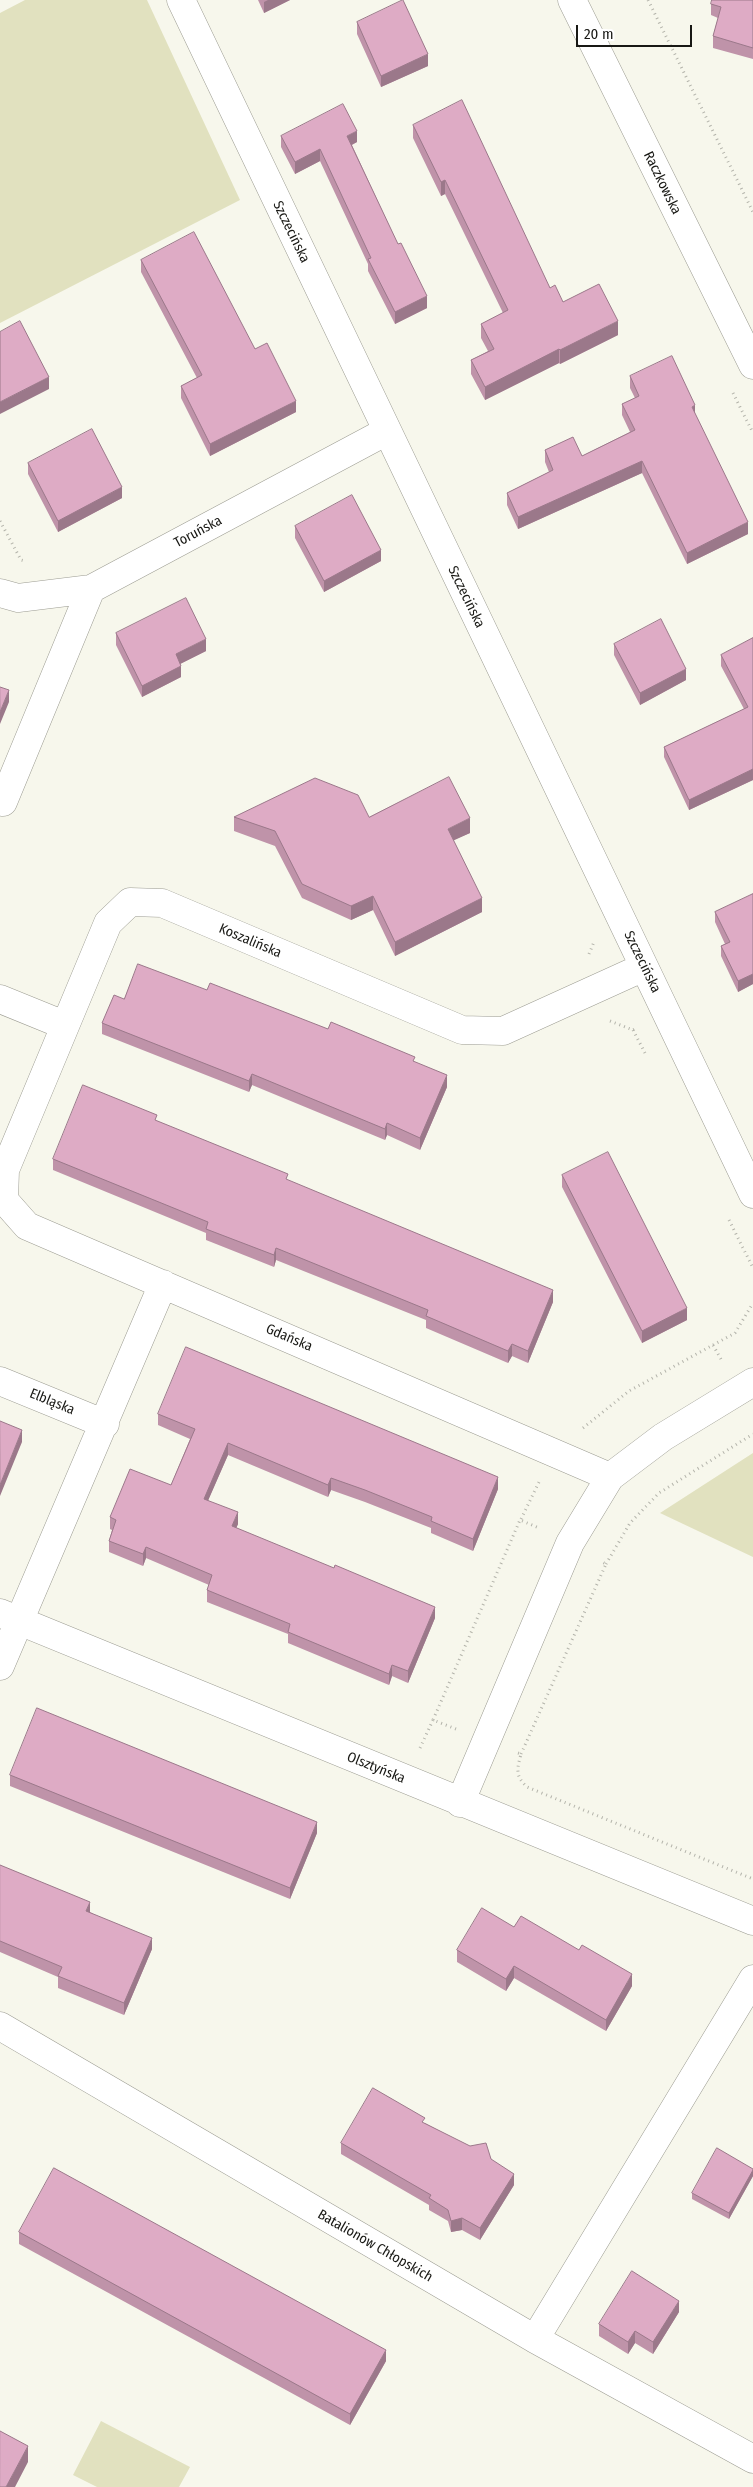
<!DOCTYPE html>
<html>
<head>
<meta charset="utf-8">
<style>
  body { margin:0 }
  #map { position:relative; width:753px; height:2487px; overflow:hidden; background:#f7f7ec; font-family:"Fira Sans Condensed",sans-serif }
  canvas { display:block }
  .scale { position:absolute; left:576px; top:25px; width:116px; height:22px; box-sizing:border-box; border:2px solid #181814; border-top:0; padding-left:6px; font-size:15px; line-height:18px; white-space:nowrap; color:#181814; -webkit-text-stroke:4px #fff; paint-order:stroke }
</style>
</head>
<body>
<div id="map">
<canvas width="753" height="2487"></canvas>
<div class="scale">20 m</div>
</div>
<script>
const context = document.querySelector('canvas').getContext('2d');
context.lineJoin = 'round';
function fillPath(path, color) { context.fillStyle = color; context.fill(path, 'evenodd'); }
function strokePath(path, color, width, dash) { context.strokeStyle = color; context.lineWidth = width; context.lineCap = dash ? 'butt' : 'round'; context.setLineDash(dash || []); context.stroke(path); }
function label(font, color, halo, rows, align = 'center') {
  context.font = font + ' "Fira Sans Condensed",sans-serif'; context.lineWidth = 4; context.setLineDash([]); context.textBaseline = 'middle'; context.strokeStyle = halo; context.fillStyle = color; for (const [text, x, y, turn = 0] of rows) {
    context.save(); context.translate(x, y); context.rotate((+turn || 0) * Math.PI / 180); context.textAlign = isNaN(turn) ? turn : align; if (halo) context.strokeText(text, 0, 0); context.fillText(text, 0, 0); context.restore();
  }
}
const green = new Path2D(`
  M25,0H147L240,200L0,323V13Z
  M753,1453V1557L660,1513Z
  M101,2421L190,2467L179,2487H97L73,2475Z`);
const path = new Path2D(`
  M648,0L753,212
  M733,393L753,433
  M0,521L21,560L25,561
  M589,954L594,942
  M610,1021L633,1030L637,1028
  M633,1030L645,1053
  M729,1220L753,1268
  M713,1345L735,1333L753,1303
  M583,1428L629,1391L713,1345L722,1361
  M521,1519L539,1482
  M606,1564L630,1523L659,1493L753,1434
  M456,1729L433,1720L520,1520L539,1528
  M420,1748L433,1720
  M518,1753L521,1754C517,1769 515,1776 527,1787L753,1879
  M521,1754L606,1564L600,1561`);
const minor = new Path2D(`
  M181,0L753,1194
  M572,0L753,365
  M0,593L18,598L91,589L387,431
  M3,802L91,589
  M0,999L64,1025
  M0,1381L105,1424
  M610,1477L27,1226L4,1200L5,1170L108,923L130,902L162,903L462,1030L503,1031L644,967
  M0,1613L753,1921
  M0,1666L163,1284
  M460,1803L570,1543L610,1477L663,1437L753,1382
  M0,2026L535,2339L753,2459
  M535,2339L753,1979`);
const wall = new Path2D(`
  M258,0H290L264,13Z
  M753,0V59L713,48V36L718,18L711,15V4Z
  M357,22L428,66L381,87L357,34Z
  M413,125L550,288L563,302L618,335L560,364L559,363L485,400L471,374V360L488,351L481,338V324L503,313L445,194L441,196L413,138Z
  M281,136L357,142L352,145L427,308L395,324L368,271V264L320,161L295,174L281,147Z
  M141,260L255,349L296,412L210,456L181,398V386L197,378L141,272Z
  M630,376L695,415L748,534L687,564L642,473L518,529L507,505V493L549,472L545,462V450L582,456L630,432L622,415V404L635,398L630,388Z
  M28,463L122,498L58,532L28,474Z
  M295,526L381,561L324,592L295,538Z
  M116,633L206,651L180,664L181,677L142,697L116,645Z
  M753,638V780L689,810L664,757V747L744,709L721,666V655Z
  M614,644L686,680L640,705L614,655Z
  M234,817H369L470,833L453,840L482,912L395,956L373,910L351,920L302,898L275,846L234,831Z
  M753,894V984L738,992L721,956V946L725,944L715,922V912Z
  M207,990L328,1029L415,1062L447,1087L420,1150L387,1135L385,1140L252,1085L249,1092L102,1034V1023L124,999Z
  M157,1121L553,1302L528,1363L512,1356L508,1363L426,1328V1320L276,1260L274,1267L206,1240V1233L53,1170V1159Z
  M562,1175L687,1320L642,1343L562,1187Z
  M158,1414L498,1489L473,1551L431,1533V1528L365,1502L331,1490L328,1497L228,1455L208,1500L238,1524L236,1528L435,1618L408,1683L392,1676L389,1685L288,1643V1634L207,1602V1590L209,1585L146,1558L143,1566L109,1552V1541L112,1530L110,1529V1517L171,1485L190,1439L158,1425Z
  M10,1775L317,1833L290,1899L10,1786Z
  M0,1865L90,1912L152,1949L124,2015L58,1988V1977L0,1952Z
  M514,1927L632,1986L606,2031L514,1978L506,1991L457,1962V1950Z
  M425,2123L491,2159L514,2185L480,2240L462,2230L451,2232L448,2221L429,2210V2205L341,2154V2143Z
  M753,2169V2176L729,2219L692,2199V2193Z
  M19,2232L386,2361L350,2425L19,2244Z
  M679,2312L653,2354L635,2343L628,2354L599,2336V2324Z`);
const shadedWall = new Path2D(`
  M268,0H290L264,13V2Z
  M428,54V66L381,87V76Z
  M357,131V142L347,147V136Z
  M320,149V161L295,174V162Z
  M445,180V194L441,196V182Z
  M427,296V308L395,324V312Z
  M618,321V335L560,364V350Z
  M559,349V363L485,400V387Z
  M49,377V389L0,414V402Z
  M296,401V412L210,456V444Z
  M695,405V417L692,407Z
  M642,461V473L518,529V517Z
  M122,487V498L58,532V521Z
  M748,522V534L687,564V553Z
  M381,550V561L324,592V581Z
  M206,639V651L176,666V654Z
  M181,666V677L142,697V686Z
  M686,669V680L640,705V693Z
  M9,690V702L0,724V712Z
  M753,769V780L689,810V800Z
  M470,818V833L448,843V829Z
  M373,896V910L351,920V906Z
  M482,898V912L395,956V942Z
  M753,974V984L738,992V981Z
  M252,1074V1085L249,1092V1081Z
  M447,1075V1087L420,1150V1138Z
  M387,1123V1135L385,1140V1129Z
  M276,1248V1260L274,1267V1255Z
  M553,1290V1302L528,1363V1351Z
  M687,1308V1320L642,1343V1331Z
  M512,1344V1356L508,1363V1351Z
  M22,1430V1442L0,1496V1485Z
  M228,1443V1455L204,1510V1499Z
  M498,1477V1489L473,1551V1539Z
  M331,1478V1490L328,1497V1485Z
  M238,1512V1524L232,1538V1526Z
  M146,1547V1558L143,1566V1554Z
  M435,1607V1618L408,1683V1671Z
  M392,1665V1676L389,1685V1674Z
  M317,1822V1833L290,1899V1888Z
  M90,1902V1914L86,1911Z
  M152,1938V1949L124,2015V2003Z
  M514,1966V1978L506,1991V1979Z
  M632,1974V1986L606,2031V2020Z
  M753,2170V2176L729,2219V2213Z
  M514,2174V2185L480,2240V2228Z
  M462,2218V2230L451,2232V2221Z
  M679,2301V2312L653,2354V2342Z
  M635,2331V2343L628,2354V2342Z
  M386,2350V2361L350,2425V2414Z
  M28,2446V2462L15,2487H6Z`);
const building = new Path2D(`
  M403,0L428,54L381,76L357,22Z
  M712,0H753V48L713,36L721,7L711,4Z
  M462,100L550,288L555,285L563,302L599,284L618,321L560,350L559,349L485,387L471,360L494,349L481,324L508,310L445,180L441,182L413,125Z
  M343,104L357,131L347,136L398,244L401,243L427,296L395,312L368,259L371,258L320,149L295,162L281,136Z
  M194,232L255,349L267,343L296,401L210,444L181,386L202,375L141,260Z
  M20,321L49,377L0,402V332Z
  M672,356L695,405L692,407L748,522L687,553L642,461L518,517L507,493L553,470L545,450L573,437L582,456L635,430L622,404L639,396L630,376Z
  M92,429L122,487L58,521L28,463Z
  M352,495L381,550L324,581L295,526Z
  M186,598L206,639L176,654L181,666L142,686L116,633Z
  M661,619L686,669L640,693L614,644Z
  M753,638V769L689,800L664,747L748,707L721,655Z
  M0,687L9,690L0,712Z
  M449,777L470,818L448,829L482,898L395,942L373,896L351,906L302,884L275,831L234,817L315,778L358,795L369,817Z
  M753,894V974L738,981L721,946L730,942L715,912Z
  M138,964L207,990L210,983L328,1029L331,1022L415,1057L413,1061L447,1075L420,1138L387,1123L385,1129L252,1074L249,1081L102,1023L114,995L124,999Z
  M83,1085L157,1115L155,1120L288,1174L286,1179L553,1290L528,1351L512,1344L508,1351L426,1316L428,1310L276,1248L274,1255L206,1229L208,1222L53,1159Z
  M608,1152L687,1308L642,1331L562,1175Z
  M186,1347L498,1477L473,1539L431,1521L432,1517L365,1490L331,1478L328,1485L228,1443L204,1499L238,1512L232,1526L334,1568L335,1565L435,1607L408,1671L392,1665L389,1674L288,1632L290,1624L207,1590L212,1575L146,1547L143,1554L109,1541L116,1520L110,1517L130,1469L171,1485L195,1429L158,1414Z
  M0,1421L22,1430L0,1485Z
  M37,1708L317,1822L290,1888L10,1775Z
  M0,1865L90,1902L86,1911L152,1938L124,2003L58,1976L62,1967L0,1941Z
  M482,1908L514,1927L521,1916L579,1950L582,1945L632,1974L606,2020L514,1966L506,1979L457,1950Z
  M373,2088L425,2118L422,2122L470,2146L486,2143L491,2159L514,2174L480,2228L462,2218L451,2221L448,2210L429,2198L431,2195L341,2143Z
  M717,2148L753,2169V2170L729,2213L692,2193Z
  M54,2168L386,2350L350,2414L19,2232Z
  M632,2271L679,2301L653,2342L635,2331L628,2342L599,2324Z
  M0,2431L28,2446L6,2487H0Z`);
const streetNames = [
  ["Raczkowska",662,183,64],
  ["Szczecińska",291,232,64],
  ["Toruńska",198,532,-28],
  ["Szczecińska",466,597,64],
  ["Koszalińska",250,941,23],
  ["Szczecińska",642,962,64],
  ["Gdańska",289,1338,23],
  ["Elbląska",52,1402,22],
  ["Olsztyńska",376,1768,22],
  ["Batalionów Chłopskich",375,2246,30]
];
fillPath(green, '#e1e1bf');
strokePath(minor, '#9c9c92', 29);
strokePath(path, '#b4b4ab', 3, [1, 4]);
strokePath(minor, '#fff', 28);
fillPath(wall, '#bf93a9');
fillPath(shadedWall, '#9b788a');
fillPath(building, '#deabc5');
strokePath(building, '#9b788a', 1);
label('14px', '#181814', '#fff', streetNames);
</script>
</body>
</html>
